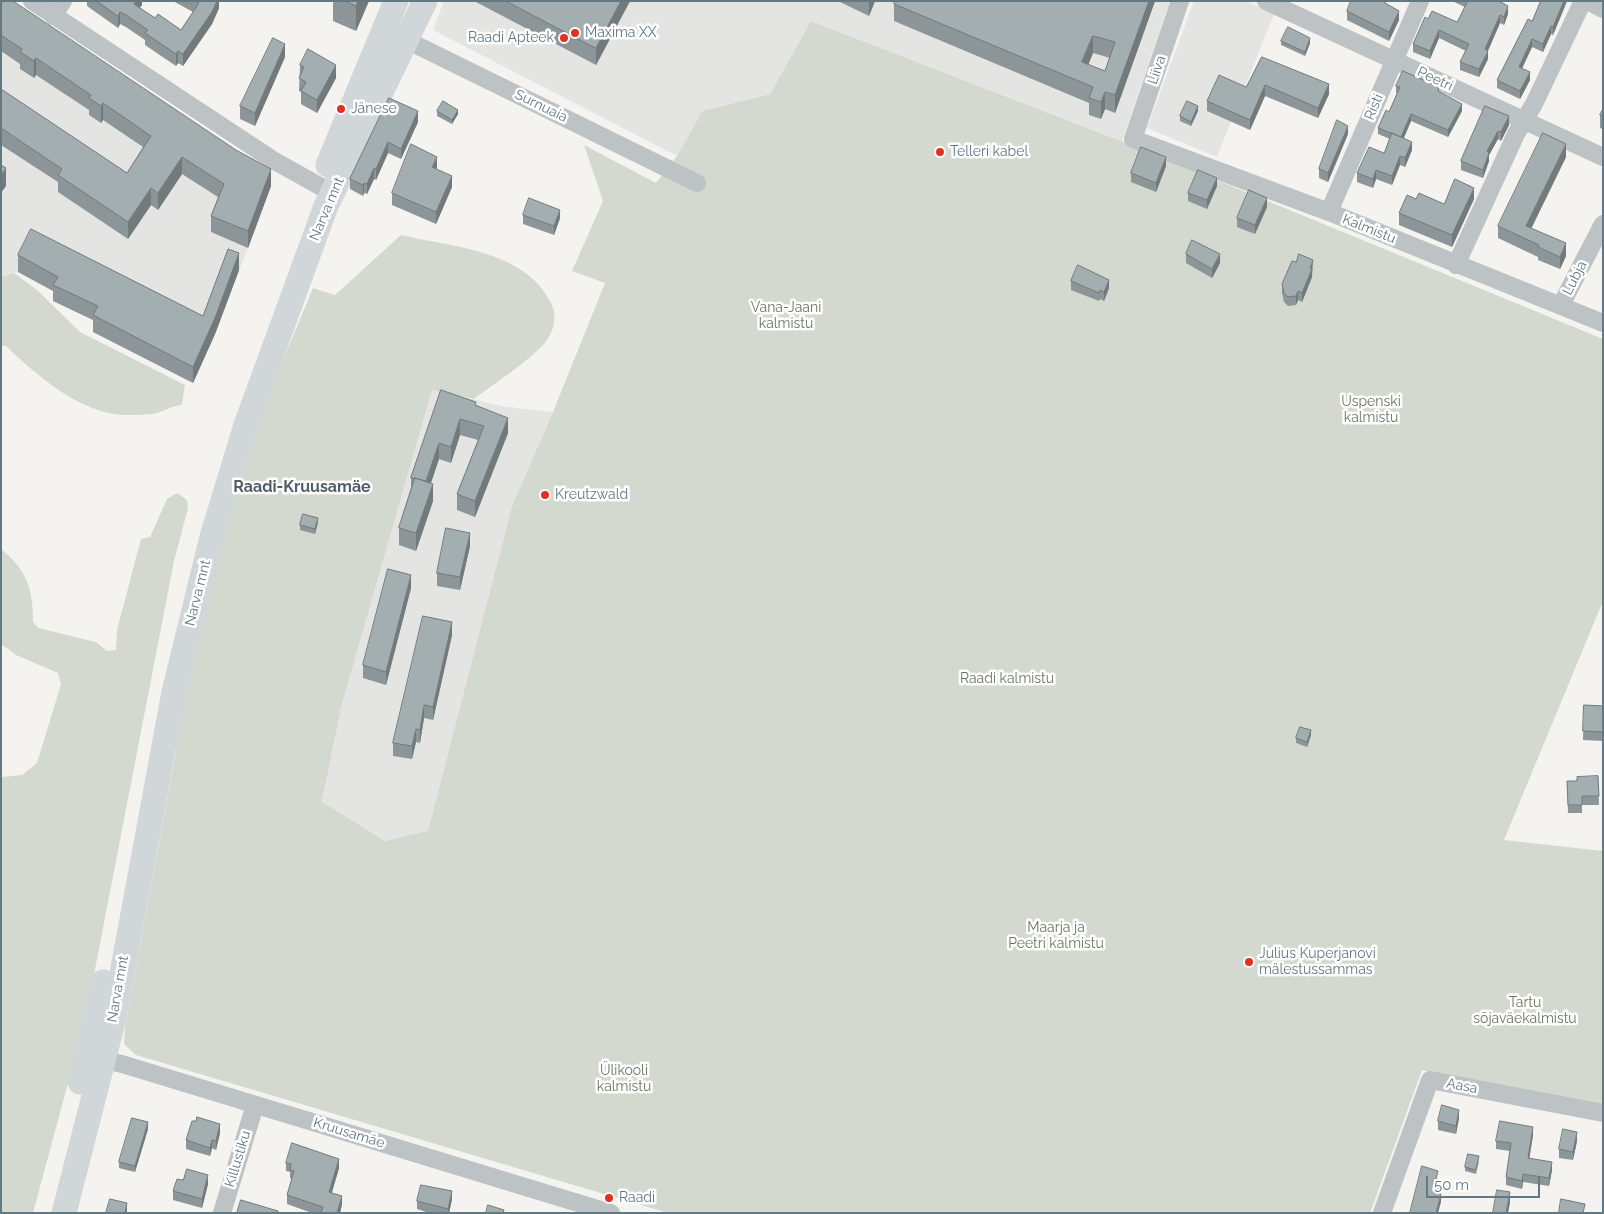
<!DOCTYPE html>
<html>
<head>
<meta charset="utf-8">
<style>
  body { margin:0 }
  #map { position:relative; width:1604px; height:1214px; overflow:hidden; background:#f4f3ef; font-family:Raleway,sans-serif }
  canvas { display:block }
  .frame { position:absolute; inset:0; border:2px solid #637881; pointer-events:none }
  .scale { position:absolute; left:1426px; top:1176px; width:114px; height:22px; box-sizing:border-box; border:2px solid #637881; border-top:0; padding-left:6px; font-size:15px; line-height:18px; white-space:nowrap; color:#637881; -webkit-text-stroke:4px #fff; paint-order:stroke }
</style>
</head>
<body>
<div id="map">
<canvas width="1604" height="1214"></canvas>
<div class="frame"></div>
<div class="scale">50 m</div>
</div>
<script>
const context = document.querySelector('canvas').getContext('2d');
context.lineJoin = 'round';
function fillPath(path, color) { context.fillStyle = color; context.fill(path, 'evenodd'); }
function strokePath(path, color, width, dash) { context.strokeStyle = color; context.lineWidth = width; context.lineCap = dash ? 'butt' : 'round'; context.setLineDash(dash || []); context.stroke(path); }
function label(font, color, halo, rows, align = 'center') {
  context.font = font + ' Raleway,sans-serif'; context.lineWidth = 5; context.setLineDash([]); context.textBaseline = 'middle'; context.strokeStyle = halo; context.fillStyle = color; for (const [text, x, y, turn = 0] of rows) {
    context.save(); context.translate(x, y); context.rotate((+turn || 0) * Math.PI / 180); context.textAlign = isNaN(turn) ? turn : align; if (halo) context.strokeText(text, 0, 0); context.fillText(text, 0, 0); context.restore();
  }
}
const built = new Path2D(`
  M444,1H1170L1122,141L811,21L770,94L702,111L677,156L433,30Z
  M1194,1H1246L1274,14L1217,157L1147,128Z
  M1,11L236,167L271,186L218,327L193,383L93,332L97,322L53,301L57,293L18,272L1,277Z
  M432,390L507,407L553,412L512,506L428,832L385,841L322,803L341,708Z`);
const green = new Path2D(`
  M811,21L1129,144L1603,339V601L1504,840L1603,851V1105L1422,1070L1370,1213H668L136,1055L124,1044L125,1026L176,752L178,728L203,606L268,396L313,288L335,295L401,235C452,247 525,250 551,303C558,317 554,333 543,345C526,363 494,384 474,399L432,390L341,708L322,802L385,841L428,831L512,506L553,412L605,283L572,271L603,201L584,145L656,183L677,156L702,111L770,94Z
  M14,273L37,290L80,332L185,385L182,405C172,406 166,410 157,413C148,415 135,415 126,415C82,415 36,375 6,346H1V277Z
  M177,493L187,500L188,508L174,561L86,1016L33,1213H1V777L22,775L37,763L61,684L58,673L16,655L1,644V549C27,570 33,589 33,621L38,628L96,642L107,651L116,650L117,630L141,539L150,537L167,499Z`);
const street = new Path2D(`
  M32,1L273,160L332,193
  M1180,1L1133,139L1329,212L1603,323
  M1266,1L1603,157
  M1588,1L1603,9
  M53,16L63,1
  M396,35L697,183
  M1329,212L1420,1
  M1456,265L1516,134L1534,104L1583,1
  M1561,305L1603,224
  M94,1058L122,1064L611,1213
  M222,1213L255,1105
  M1382,1213L1430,1080L1603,1113`);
const secondary = new Path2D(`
  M328,165L396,1
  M80,1082L103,982
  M64,1213L113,1022L174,692L212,537L246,425L326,206L425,1`);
const wall = new Path2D(`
  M1,1L271,186L248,248L211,232V216L218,197L182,174L158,210L151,205L128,239L58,192V182L1,145V89L127,173L143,147L103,120L101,123L89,115V110L36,75L34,78L20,69V64L1,51Z
  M87,1H142V5L139,8L155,18L181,30L193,12L173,1H219V8L212,24L183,66L178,63L176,66L145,45V40L126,27L120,24L118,28L87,6Z
  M333,1H369L356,31L333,21Z
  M474,1H630L596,65Z
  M838,1H875L869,16Z
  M1155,1L1115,113L1105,109L1101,119L1089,115V103L894,21V4ZM1093,53L1110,58L1105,71L1088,65Z
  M1386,1V4L1399,20L1389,41L1347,20V11Z
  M1452,1H1502V3L1508,14L1504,25L1500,23L1488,51V59L1479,77L1460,70V62L1466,51L1439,38L1430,59L1413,52V44L1428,19L1457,22L1465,7Z
  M1541,1H1567L1553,35L1551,34L1543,52L1532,47L1522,68L1530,80L1520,99L1497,88V80L1532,21Z
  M1281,41L1310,43L1305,56L1281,45Z
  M285,57L255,126L240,119V106Z
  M1262,57L1329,94L1318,118L1265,96L1250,130L1207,111V101L1246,87Z
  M300,65L336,78L317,113L301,104V92L299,91Z
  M1396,86L1439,92L1462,111L1448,137L1411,121L1404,138L1412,150L1405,167L1400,165L1392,185L1376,179L1373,188L1357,182V173L1384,153L1390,139L1378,134V128L1389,112L1397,93H1396Z
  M389,98L418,122L401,159L388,153L376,180L374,179L367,194L364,193L363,196L350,189V179Z
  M1485,106L1509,125L1501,141L1498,139L1489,155V161L1483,178L1461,170V161Z
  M1603,109V129L1600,128V115Z
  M437,111L458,114L452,124L437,116Z
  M1198,111L1191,126L1180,121V116Z
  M1348,134L1328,182L1319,178V169Z
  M1566,157L1531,229L1566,256L1560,269L1538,260V257L1498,238V226Z
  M1166,166L1156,192L1131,182V173Z
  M437,168V170L452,187L436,224L392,205V193Z
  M1217,186L1207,209L1188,201V193Z
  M1416,199L1444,204L1474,199L1452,247L1399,225V213Z
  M1267,207L1255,234L1237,227V218Z
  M523,215L560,218L554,235L523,224Z
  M1186,254L1220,263L1212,278L1186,263Z
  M18,255L203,316L239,270L215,334L193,383L93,332V320L53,301V291L18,272Z
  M1313,268L1312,270V277L1302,302L1298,300L1296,305L1288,306L1284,302L1282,293V284Z
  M1071,281L1109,288L1104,301L1100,299L1099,301L1071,290Z
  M441,390L476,405L508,433L475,517L457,510V494L478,440L460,435L451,463L439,459L431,483L433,501L416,551L399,545V528L411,489V478Z
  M318,522L315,534L300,530V525Z
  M470,546L460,590L437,586V573Z
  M411,588L386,685L363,678V665Z
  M452,635L433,720L424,718L420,743L416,742L412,759L393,756V743Z
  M1584,705L1603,706V741L1583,740Z
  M1311,735L1307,747L1296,743V738Z
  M1598,776L1599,805H1582V813H1568L1567,781H1577Z
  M1459,1118L1456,1134L1438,1130V1121Z
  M196,1121L220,1133L216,1150L212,1148L210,1156L186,1149V1140Z
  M148,1129L135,1172L119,1168V1162Z
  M1533,1135L1529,1159L1552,1170L1549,1186L1523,1182L1522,1189L1506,1185V1177L1510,1151L1496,1149V1141Z
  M1577,1141L1573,1160L1559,1158V1149Z
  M1479,1161L1476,1174L1465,1171V1167Z
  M286,1163L339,1168L332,1193L342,1204L340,1213H312L287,1204V1195L292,1179L290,1178V1172L286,1171Z
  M183,1180L208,1184L202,1208L173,1200V1191Z
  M452,1199L449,1213H429L417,1209V1201Z`);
const shadedWall = new Path2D(`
  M136,1H142V5L134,16V4Z
  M217,1H219V8L212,24L183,66V54Z
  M358,1H369L356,31V6Z
  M621,1H630L596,65V48Z
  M869,1H875L869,16Z
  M1149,1H1155L1115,113V95Z
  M1564,1H1567L1553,35V27Z
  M1508,6V14L1504,25V17Z
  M1399,11V20L1389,41V32Z
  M120,12V24L118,28V16Z
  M1500,15V23L1485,57V49Z
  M1551,26V34L1543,52V44Z
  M1439,30V38L1430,59V51Z
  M1093,36V53L1082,80V62Z
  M1310,38V43L1305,56V52Z
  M1532,39V47L1519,75V67Z
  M285,44V57L255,126V113Z
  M178,51V63L176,66V54Z
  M1488,51V59L1479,77V69Z
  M36,58V75L34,78V61Z
  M336,65V78L317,113V100Z
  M1530,72V80L1520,99V91Z
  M1329,84V94L1318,118V108Z
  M1265,85V96L1250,130V120Z
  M1105,92V109L1101,119V102Z
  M103,103V120L101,123V106Z
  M1462,104V111L1448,137V130Z
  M1198,106V111L1191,126V122Z
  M458,110V114L452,124V120Z
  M418,111V122L401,159V149Z
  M1411,114V121L1401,144V137Z
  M1509,116V125L1501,141V132Z
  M1348,126V134L1328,182V173Z
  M1498,131V139L1489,155V161L1483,178V170L1487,151Z
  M388,142V153L376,180V169Z
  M1412,142V150L1405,167V158Z
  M1566,144V157L1526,239V226Z
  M1400,156V165L1392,185V176Z
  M182,157V174L158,210V193Z
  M437,157V168L432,179V167Z
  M1166,157V166L1156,192V183Z
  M6,168V186L1,193V176Z
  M374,168V179L367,194V184Z
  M271,169V186L248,248V231Z
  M1376,170V179L1373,188V179Z
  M452,176V187L436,224V212Z
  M1217,178V186L1207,209V200Z
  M364,183V193L363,196V185Z
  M151,188V205L128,239V222Z
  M1474,188V199L1452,247V235Z
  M1267,198V207L1255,234V225Z
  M560,210V218L554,235V226Z
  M1566,243V256L1560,269V257Z
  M239,253V270L215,334L193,383V367Z
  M1220,254V263L1212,278V269Z
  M1313,260L1312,277L1302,302V293L1310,268Z
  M1109,280V288L1104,301V292Z
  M1298,291V300L1296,305V296Z
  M508,418V433L475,517V501Z
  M460,419V435L451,463V447Z
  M439,443V459L426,497V482Z
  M433,484V501L416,551V533Z
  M318,518V522L315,534V529Z
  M470,533V546L460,590V577Z
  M411,575V588L386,685V672Z
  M452,622V635L433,720V707Z
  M424,705V718L420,743V730Z
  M416,729V742L412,759V746Z
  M1311,730V735L1307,747V742Z
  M1459,1110V1118L1456,1134V1126Z
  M148,1122V1129L135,1172V1166Z
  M220,1124V1133L216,1150V1141Z
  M1533,1127V1135L1528,1167V1158Z
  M1577,1132V1141L1573,1160V1152Z
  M212,1140V1148L210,1156V1148Z
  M339,1159V1168L329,1201V1192Z
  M1552,1162V1170L1549,1186V1178Z
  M1523,1174V1182L1522,1189V1181Z
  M208,1175V1184L202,1208V1199Z
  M1440,1180V1189L1437,1201V1193Z
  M452,1191V1199L449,1213H448V1209Z
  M1510,1192V1203L1508,1213H1506Z
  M1441,1194V1202L1438,1213H1436Z
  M342,1196V1204L340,1213H337Z
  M127,1203V1213H125Z`);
const building = new Path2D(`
  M1,1H13L236,150L271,169L248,231L211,216L224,184L182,157L158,193L151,188L128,222L58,175L62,169L1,128V89L127,173L151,136L103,103L101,106L89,98L91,95L36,58L34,61L20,52L22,49L1,35Z
  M97,1H136L134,4L155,18L158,14L181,30L199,3L196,1H217L212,12L183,54L178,51L176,54L145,33L148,30L126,15L120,12L118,16Z
  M346,1H358L356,6Z
  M506,1H621L596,48Z
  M895,1H1149L1115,95L1105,92L1101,102L1089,98L1093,87L894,4ZM1093,36L1115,42L1105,71L1082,62Z
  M1351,1H1385V3L1399,11L1389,32L1347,11Z
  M1468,1H1499L1508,6L1504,17L1500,15L1485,49L1488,51L1479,69L1460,62L1469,44L1439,30L1430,51L1413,44L1425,17L1428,19L1432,11L1457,22Z
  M1541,1H1564L1553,27L1551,26L1543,44L1532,39L1519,67L1530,72L1520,91L1497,80L1528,19L1532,21Z
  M1288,27L1310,38L1305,52L1281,41Z
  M273,38L285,44L255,113L240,106Z
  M308,49L336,65L317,100L301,91L306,82L299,78L304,67L300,65Z
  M1262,57L1329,84L1318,108L1265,85L1250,120L1207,101L1219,75L1246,87Z
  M1403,71L1439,87L1438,91L1462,104L1448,130L1411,114L1401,137L1378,128L1386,110L1389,112L1400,87L1396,86Z
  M389,98L418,111L401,149L388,142L376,169L374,168L367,184L364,183L363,185L350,179Z
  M443,101L458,110L452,120L437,111Z
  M1187,101L1198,106L1191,122L1180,116Z
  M1485,106L1509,116L1501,132L1498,131L1487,151L1489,153L1483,170L1461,161Z
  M1603,109V116L1600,115Z
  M1337,120L1348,126L1328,173L1319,169Z
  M1392,133L1412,142L1405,158L1400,156L1392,176L1376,170L1373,179L1357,173L1369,147L1384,153Z
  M1543,133L1566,144L1526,226L1566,243L1560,257L1538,247L1539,245L1498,226Z
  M411,144L437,157L432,167L452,176L436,212L392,193Z
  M1141,147L1166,157L1156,183L1131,173Z
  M1,165L6,168L1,176Z
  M1198,170L1217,178L1207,200L1188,193Z
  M1455,179L1474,188L1452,235L1399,213L1407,195L1416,199L1419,193L1444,204Z
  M1249,190L1267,198L1255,225L1237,218Z
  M529,198L560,210L554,226L523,215Z
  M31,229L203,316L228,249L239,253L215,318L193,367L93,315L98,306L53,285L58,277L18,255Z
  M1192,240L1220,254L1212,269L1186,254Z
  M1299,254L1313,260L1310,268L1312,269L1302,293L1298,291L1296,296L1288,297L1284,293L1282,284L1292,261L1296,262Z
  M1078,265L1109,280L1104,292L1100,290L1099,293L1071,281Z
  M441,390L476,402L475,405L508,418L475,501L457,494L484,426L460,419L451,447L439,443L426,481L415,478V479L411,478Z
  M415,478L433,484L416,533L399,528Z
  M303,514L318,518L315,529L300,525Z
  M446,528L470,533L460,577L437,573Z
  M388,569L411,575L386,672L363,665Z
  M423,616L452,622L433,707L424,705L420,730L416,729L412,746L393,743Z
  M1584,705L1603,706V732L1583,731Z
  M1300,727L1311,730L1307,742L1296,738Z
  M1598,776L1599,796H1582V805H1568L1567,781H1577V777Z
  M1442,1105L1459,1110L1456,1126L1438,1121Z
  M197,1117L220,1124L216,1141L212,1140L210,1148L186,1140L192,1121H196Z
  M132,1118L148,1122L135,1166L119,1162Z
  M1500,1121L1533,1127L1528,1158L1552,1162L1549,1178L1523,1174L1522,1181L1506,1177L1511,1143L1496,1141Z
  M1563,1129L1577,1132L1573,1152L1559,1149Z
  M292,1143L339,1159L329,1192L342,1196L337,1213H321L323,1207L287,1195L294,1171L290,1170L291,1164L286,1163Z
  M1468,1154L1479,1156L1476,1170L1465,1167Z
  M1422,1166L1438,1171L1436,1179L1440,1180L1437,1193L1441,1194L1436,1213H1410Z
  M187,1169L208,1175L202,1199L173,1191L177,1179L183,1180Z
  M421,1185L452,1191L448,1209L417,1201Z
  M1497,1190L1510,1192L1506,1213H1493Z
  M110,1199L127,1203L125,1213H106Z
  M1561,1199L1585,1204L1583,1213H1559Z
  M241,1200L278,1211V1213H237Z
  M488,1205L504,1210L503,1213H486Z`);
const markers = [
  [575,33,5,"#e23121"],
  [564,38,5,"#e23121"],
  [341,109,5,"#e23121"],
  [940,152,5,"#e23121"],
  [545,495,5,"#e23121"],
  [1249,962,5,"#e23121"],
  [609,1198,5,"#e23121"]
];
const poiNames = [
  ["Maxima XX",585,33],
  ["Raadi Apteek",554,38,"right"],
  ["Jänese",351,109],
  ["Telleri kabel",950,152],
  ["Kreutzwald",555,495],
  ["Julius Kuperjanovi",1259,954],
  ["mälestussammas",1259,970],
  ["Raadi",619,1198]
];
const streetNames = [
  ["Liiva",1157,70,-71],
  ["Peetri",1435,79,25],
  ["Surnuaia",541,106,26],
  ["Risti",1374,107,-67],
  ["Narva mnt",327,209,-67],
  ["Kalmistu",1369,229,22],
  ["Lubja",1575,278,-63],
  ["Narva mnt",198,593,-76],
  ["Narva mnt",118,989,-80],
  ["Aasa",1462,1086,11],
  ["Kruusamäe",349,1133,17],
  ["Killustiku",238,1159,-73]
];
const parkNames = [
  ["Vana-Jaani",786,308],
  ["kalmistu",786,324],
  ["Uspenski",1371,402],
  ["kalmistu",1371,418],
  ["Raadi kalmistu",1007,679],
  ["Maarja ja",1056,928],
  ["Peetri kalmistu",1056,944],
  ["Tartu",1525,1003],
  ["sõjaväekalmistu",1525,1019],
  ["Ülikooli",624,1071],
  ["kalmistu",624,1087]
];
const quarterNames = [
  ["Raadi-Kruusamäe",302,487]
];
fillPath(built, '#e4e5e3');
fillPath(green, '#d4d9cf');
strokePath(street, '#bdc2c4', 18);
strokePath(secondary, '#d1d6d9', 25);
fillPath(wall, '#8c9698');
fillPath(shadedWall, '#727a7c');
fillPath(building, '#a3aeb1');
strokePath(building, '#727a7c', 1);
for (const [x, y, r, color] of markers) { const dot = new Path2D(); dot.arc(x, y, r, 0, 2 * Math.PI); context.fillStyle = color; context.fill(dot); strokePath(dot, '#fff', 2); }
label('14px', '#637881', '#fff', poiNames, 'left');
label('14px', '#637881', '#fff', streetNames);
label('14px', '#697861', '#fff', parkNames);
label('bold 16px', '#506066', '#fff', quarterNames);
</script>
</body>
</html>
